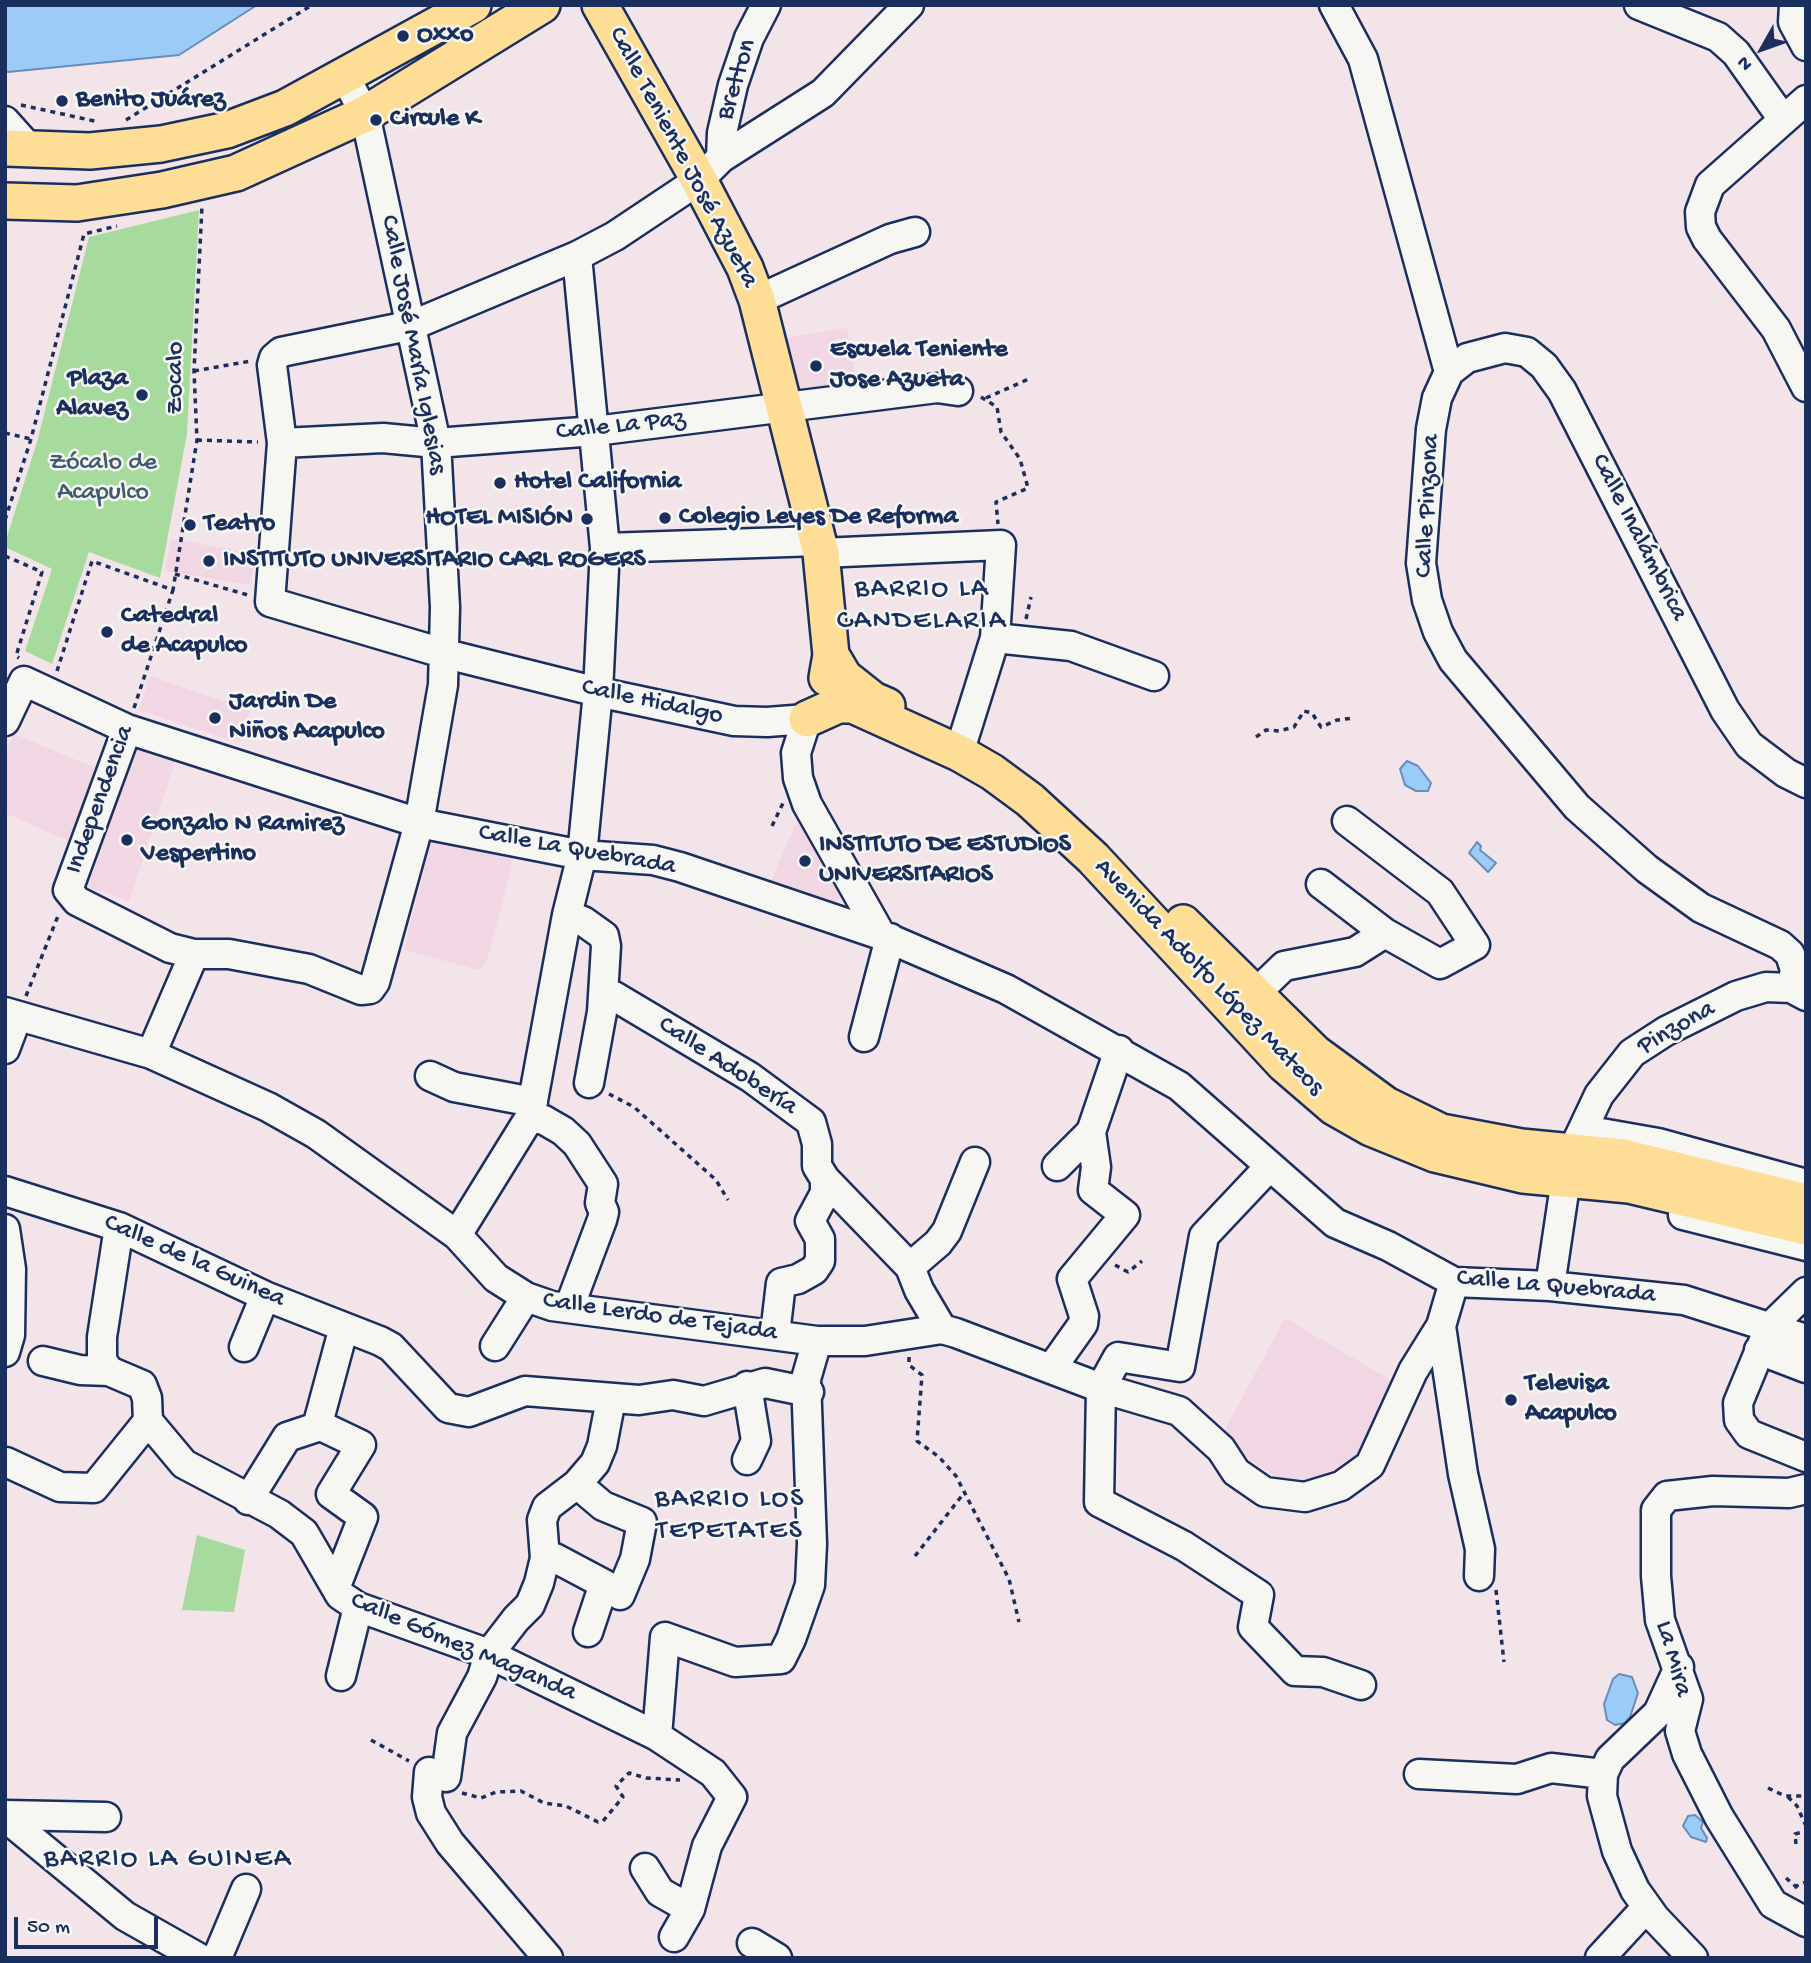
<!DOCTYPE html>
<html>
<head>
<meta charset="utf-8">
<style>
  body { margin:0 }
  #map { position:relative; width:1811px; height:1963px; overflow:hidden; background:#f3e4e9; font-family:"Gochi Hand",sans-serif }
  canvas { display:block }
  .frame { position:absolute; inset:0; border:7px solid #1b2f5e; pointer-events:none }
  .north { position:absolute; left:1727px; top:14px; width:70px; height:70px; -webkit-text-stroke:5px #f6f6f2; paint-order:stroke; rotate:230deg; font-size:19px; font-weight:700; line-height:28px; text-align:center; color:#1b2f5e }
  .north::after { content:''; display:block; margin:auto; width:24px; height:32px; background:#1b2f5e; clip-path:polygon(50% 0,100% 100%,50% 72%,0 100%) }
  .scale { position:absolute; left:14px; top:1917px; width:144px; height:32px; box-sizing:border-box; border:4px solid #1b2f5e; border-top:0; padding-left:9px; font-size:21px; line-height:24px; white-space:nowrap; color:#1b2f5e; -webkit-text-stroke:5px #f6f6f2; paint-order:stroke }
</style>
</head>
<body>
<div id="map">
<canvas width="1811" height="1963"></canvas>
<div class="frame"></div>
<div class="north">N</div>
<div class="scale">50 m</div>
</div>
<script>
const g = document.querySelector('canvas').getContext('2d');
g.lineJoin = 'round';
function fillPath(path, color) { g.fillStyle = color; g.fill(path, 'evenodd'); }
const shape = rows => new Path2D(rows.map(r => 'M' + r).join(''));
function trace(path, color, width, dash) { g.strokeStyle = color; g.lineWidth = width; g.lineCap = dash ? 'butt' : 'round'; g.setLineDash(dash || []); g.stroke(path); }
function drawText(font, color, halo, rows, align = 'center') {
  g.font = font + ' "Gochi Hand",sans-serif'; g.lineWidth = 5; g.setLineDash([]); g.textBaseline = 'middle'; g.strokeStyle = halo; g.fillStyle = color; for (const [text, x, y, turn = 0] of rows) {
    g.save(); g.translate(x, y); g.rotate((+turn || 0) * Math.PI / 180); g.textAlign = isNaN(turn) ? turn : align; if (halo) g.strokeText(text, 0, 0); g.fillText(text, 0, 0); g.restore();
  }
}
const built = shape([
  [847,328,858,391,786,404,773,340],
  [171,539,253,553,252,585,165,571],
  [150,676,250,710,239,743,139,710],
  [14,734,108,773,80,846,5,813,5,755],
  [136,742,177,756,129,901,88,887],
  [796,823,810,832,845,883,837,905,771,881],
  [432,836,512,850,511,869,496,927,487,960,479,970,404,950],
  [1285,1318,1401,1386,1363,1452,1318,1485,1290,1485,1253,1462,1222,1435]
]);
const green = shape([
  [199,210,187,434,160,578,89,552,52,664,25,651,52,569,5,547,5,543,37,442,89,237],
  [197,1535,245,1550,234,1612,182,1610]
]);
const water = shape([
  [5,5,257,5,179,55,8,72,5,70,5,5],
  [1407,761,1418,766,1431,783,1428,791,1416,791,1405,785,1400,769,1407,761],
  [1477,842,1481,846,1480,850,1496,863,1488,872,1469,853,1477,842],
  [1619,1674,1632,1677,1638,1693,1630,1717,1625,1723,1615,1725,1607,1720,1604,1704,1613,1679,1619,1674],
  [1695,1815,1703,1822,1701,1828,1707,1838,1706,1842,1691,1837,1683,1826,1688,1816,1695,1815]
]);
const path = shape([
  [21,105,99,122],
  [126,120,312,5],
  [194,371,251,361],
  [981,397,997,407,1001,432,1020,459,1028,488,996,502,998,524],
  [986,398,1031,378],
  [5,433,31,439],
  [197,440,258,442],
  [5,520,31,439,84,234,117,226],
  [5,556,42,572,16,656,19,658],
  [175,574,248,595],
  [1026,619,1031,597],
  [57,671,92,561,173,590,197,440,194,371,202,206],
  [134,708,173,590],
  [1256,737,1266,730,1279,731,1294,727,1304,711,1312,713,1321,727,1337,720,1354,718],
  [772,826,783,803],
  [26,996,58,916],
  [609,1094,634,1107,716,1180,728,1200],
  [1115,1265,1128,1272,1142,1261],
  [909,1357,909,1365,922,1375,917,1441,939,1457,956,1476,1009,1579,1019,1622],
  [915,1556,964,1493],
  [1496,1590,1504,1662],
  [371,1740,409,1761],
  [1768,1788,1785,1796,1802,1796,1806,1799],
  [462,1793,481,1798,496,1792,521,1791,544,1803,566,1806,598,1822,603,1821,623,1797,616,1786,629,1773,646,1778,680,1780],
  [1788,1797,1797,1806,1806,1826],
  [1796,1844,1795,1834,1806,1831],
  [1786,1878,1801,1891],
  [1794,1887,1806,1882]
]);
const minor = shape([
  [1334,5,1363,59,1449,372,1437,398,1431,429,1421,563,1427,600,1438,632,1453,660,1577,807,1647,869,1701,908,1780,945,1790,954,1795,970,1791,988],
  [1639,5,1718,37,1736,53,1782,118],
  [1794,5,1793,22,1806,46],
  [1806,100,1710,185,1700,212,1701,227,1707,239,1776,329,1806,387],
  [5,121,30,149],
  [721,158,722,133,733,85,749,38,766,5],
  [757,300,890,239,915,232],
  [1449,372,1467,358,1505,348,1527,352,1544,366,1562,391,1725,710,1749,745,1786,773,1806,783],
  [282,443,383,438,436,443,595,431,937,388,958,391],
  [605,548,818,541],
  [821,553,1001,545,995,638,959,753],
  [995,638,1071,646,1154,676],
  [5,721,24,681,127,729,419,823,582,855,653,860,680,867,881,935,1006,989,1179,1086,1335,1223,1388,1246,1454,1282,1550,1286,1684,1300,1806,1339],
  [127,729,68,890,77,901,170,948,194,954,229,954,309,969,361,990,370,989,375,982,419,823,443,685,445,607,436,443,365,114,345,77],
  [1347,821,1440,892,1475,945,1440,964,1385,933],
  [567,915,583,921,604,936,606,946,602,1012,589,1083],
  [881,935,807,804,798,778,796,753,807,719,767,722,734,721,598,692,446,654,270,602,282,443,272,365,274,358,281,352,413,325,577,256,615,236,699,180,721,158,823,93,909,5],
  [604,994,614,996,750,1077,811,1122,817,1144,817,1166,825,1179,910,1267,919,1290,942,1329],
  [1255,994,1284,966,1355,952,1385,933,1321,884],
  [5,1012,151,1054,268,1107,316,1134,457,1235,496,1278,526,1297,552,1306,817,1341,865,1341,942,1329,956,1333,1101,1388,1179,1411,1221,1449,1236,1472,1265,1492,1305,1497,1341,1486,1370,1465,1413,1371,1441,1326,1454,1282],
  [864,1037,890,938],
  [5,1049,17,1017],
  [151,1054,194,954],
  [430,1076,454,1087,533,1102],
  [530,1117,544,1120,563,1131,577,1144,603,1184,600,1203,604,1212,602,1220,569,1308],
  [1584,1130,1658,1143,1806,1184],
  [1057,1166,1091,1132,1119,1050],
  [1270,1166,1204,1236,1180,1367,1118,1357,1101,1388,1099,1502,1184,1546,1259,1595,1253,1627,1295,1671,1323,1672,1361,1685],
  [5,1191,119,1227,265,1296,380,1341,391,1347,448,1408,469,1412,525,1391,639,1400,673,1395,704,1401,765,1383,809,1392],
  [1683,1215,1806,1246],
  [5,1229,11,1269,10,1335,5,1352],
  [457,1235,530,1117,567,915,582,855,598,692,605,548,577,256],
  [910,1267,938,1243,947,1231,975,1162],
  [1550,1286,1564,1192,1573,1150,1599,1095,1632,1053,1666,1031,1736,996,1766,987,1791,988,1806,996],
  [1806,1292,1769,1328,1738,1403,1739,1420,1749,1434,1806,1457],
  [1441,1326,1463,1474,1480,1549,1479,1576],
  [775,1334,781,1283,798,1279,814,1270,820,1261,820,1239,810,1221,825,1193,825,1179],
  [495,1346,526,1297],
  [244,1347,265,1296],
  [1759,1350,1806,1368],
  [43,1361,80,1370,109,1371,142,1385,147,1398,148,1421,184,1464,279,1514,304,1533,340,1595,358,1607,489,1654,657,1736,713,1773,732,1797,707,1846,690,1909,660,1892,645,1868],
  [1051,1369,1083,1324,1084,1316,1072,1279,1125,1215,1093,1190,1096,1167,1091,1132],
  [109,1371,102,1360,102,1337,119,1227],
  [317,1424,361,1445,331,1494,363,1517,336,1586],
  [747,1460,756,1441,747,1386],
  [6,1462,60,1487,94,1488,148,1421],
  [577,1484,595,1463,602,1446,611,1399],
  [1806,1489,1789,1493,1713,1491,1667,1496,1656,1510,1656,1576,1660,1620,1688,1699,1680,1731,1687,1754,1719,1817,1773,1904,1806,1922],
  [248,1500,287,1437,317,1427,344,1327],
  [545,1558,555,1558,604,1584],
  [1679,1667,1658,1713,1610,1759,1603,1774,1602,1796,1617,1851,1635,1890,1655,1918,1693,1958],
  [341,1676,358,1607],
  [657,1736,665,1637,735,1662,781,1659,791,1639,810,1585,812,1544,806,1379,817,1341],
  [429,1772,427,1797,431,1813,450,1843,548,1958],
  [1419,1774,1517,1779,1551,1768,1603,1774],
  [446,1777,452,1733,482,1677,489,1654,516,1619,530,1605,539,1583,545,1558,542,1520,547,1507,577,1484,603,1506,642,1522,635,1559,620,1595,604,1584,588,1632],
  [5,1815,106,1817],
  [5,1817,125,1916,199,1958],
  [674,1937,690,1909],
  [752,1943,777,1958],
  [217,1958,246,1889],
  [1600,1958,1647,1907]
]);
const major = shape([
  [600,5,699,180,745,268,757,300,821,553,831,655,827,678],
  [5,148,90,151,161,144,227,130,285,108,473,5],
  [5,201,77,203,162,190,236,173,365,114,542,5],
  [831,655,844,677,873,700,887,706],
  [807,719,838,705,853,705,959,753,992,772,1030,800,1093,858,1284,1064,1334,1107,1371,1128,1435,1154,1523,1175,1629,1185,1806,1227],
  [1183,923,1315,1053,1386,1105,1441,1132,1521,1147,1623,1157,1806,1202]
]);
const markers = [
  [403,36,7,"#1b2f5e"],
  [62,101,7,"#1b2f5e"],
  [376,120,7,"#1b2f5e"],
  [816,366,7,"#1b2f5e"],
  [142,395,7,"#1b2f5e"],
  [500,483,7,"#1b2f5e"],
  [665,518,7,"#1b2f5e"],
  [587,519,7,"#1b2f5e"],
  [190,525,7,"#1b2f5e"],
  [209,561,7,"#1b2f5e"],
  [107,632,7,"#1b2f5e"],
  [215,718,7,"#1b2f5e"],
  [127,840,7,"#1b2f5e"],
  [805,861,7,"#1b2f5e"],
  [1511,1400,7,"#1b2f5e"]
];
const poiNames = [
  ["Oxxo",417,36],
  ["Benito Juárez",76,101],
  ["Circule K",390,120],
  ["Escuela Teniente",830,351],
  ["Jose Azueta",830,381],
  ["Plaza",128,380,"right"],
  ["Alavez",128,410,"right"],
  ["Hotel California",514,483],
  ["Colegio Leyes De Reforma",679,518],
  ["HOTEL MISIÓN",573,519,"right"],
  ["Teatro",204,525],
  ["INSTITUTO UNIVERSITARIO CARL ROGERS",223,561],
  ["Catedral",121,617],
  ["de Acapulco",121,647],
  ["Jardin De",229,703],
  ["Niños Acapulco",229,733],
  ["Gonzalo N Ramirez",141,825],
  ["Vespertino",141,855],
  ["INSTITUTO DE ESTUDIOS",819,846],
  ["UNIVERSITARIOS",819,876],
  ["Televisa",1525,1385],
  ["Acapulco",1525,1415]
];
const streetNames = [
  ["Bretton",738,80,-73],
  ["Calle Teniente José Azueta",682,158,62],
  ["Calle José María Iglesias",412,345,79],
  ["Zocalo",177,378,-90],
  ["Calle La Paz",621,427,-6],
  ["Calle Pinzona",1429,506,-87],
  ["Calle Inalámbrica",1638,538,63],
  ["Calle Hidalgo",652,703,12],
  ["Independencia",101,800,-70],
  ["Calle La Quebrada",577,851,10],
  ["Avenida Adolfo López Mateos",1208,978,46],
  ["Pinzona",1677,1029,-30],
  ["Calle Adobería",727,1067,33],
  ["Calle de la Guinea",194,1262,24],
  ["Calle La Quebrada",1556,1288,5],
  ["Calle Lerdo de Tejada",660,1318,8],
  ["Calle Gómez Maganda",463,1648,23],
  ["La Mira",1672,1659,74]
];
const parkNames = [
  ["Zócalo de",103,464],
  ["Acapulco",103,494]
];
const neighbourhoodNames = [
  ["BARRIO LA",922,591],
  ["CANDELARIA",922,623],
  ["BARRIO LOS",730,1501],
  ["TEPETATES",730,1533],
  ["BARRIO LA GUINEA",168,1861]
];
fillPath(built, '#f1d7e3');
fillPath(green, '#a7db9d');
fillPath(water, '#9accf7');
trace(water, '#678dba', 2);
trace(minor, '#1b2f5e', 33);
trace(major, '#1b2f5e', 40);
trace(path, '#1b2f5e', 3.5, [5, 5]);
trace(minor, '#f6f6f2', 28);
trace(major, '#fedd96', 35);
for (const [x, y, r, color] of markers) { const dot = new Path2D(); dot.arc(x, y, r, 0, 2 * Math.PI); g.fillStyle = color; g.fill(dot); trace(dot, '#f6f6f2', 2.5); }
drawText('bold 26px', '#1b2f5e', '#f6f6f2', poiNames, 'left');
drawText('26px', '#1b2f5e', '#f6f6f2', streetNames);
drawText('26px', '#3e5a6e', '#f6f6f2', parkNames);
g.letterSpacing = '2px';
drawText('28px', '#1b2f5e', '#f6f6f2', neighbourhoodNames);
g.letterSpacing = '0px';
</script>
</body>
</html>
